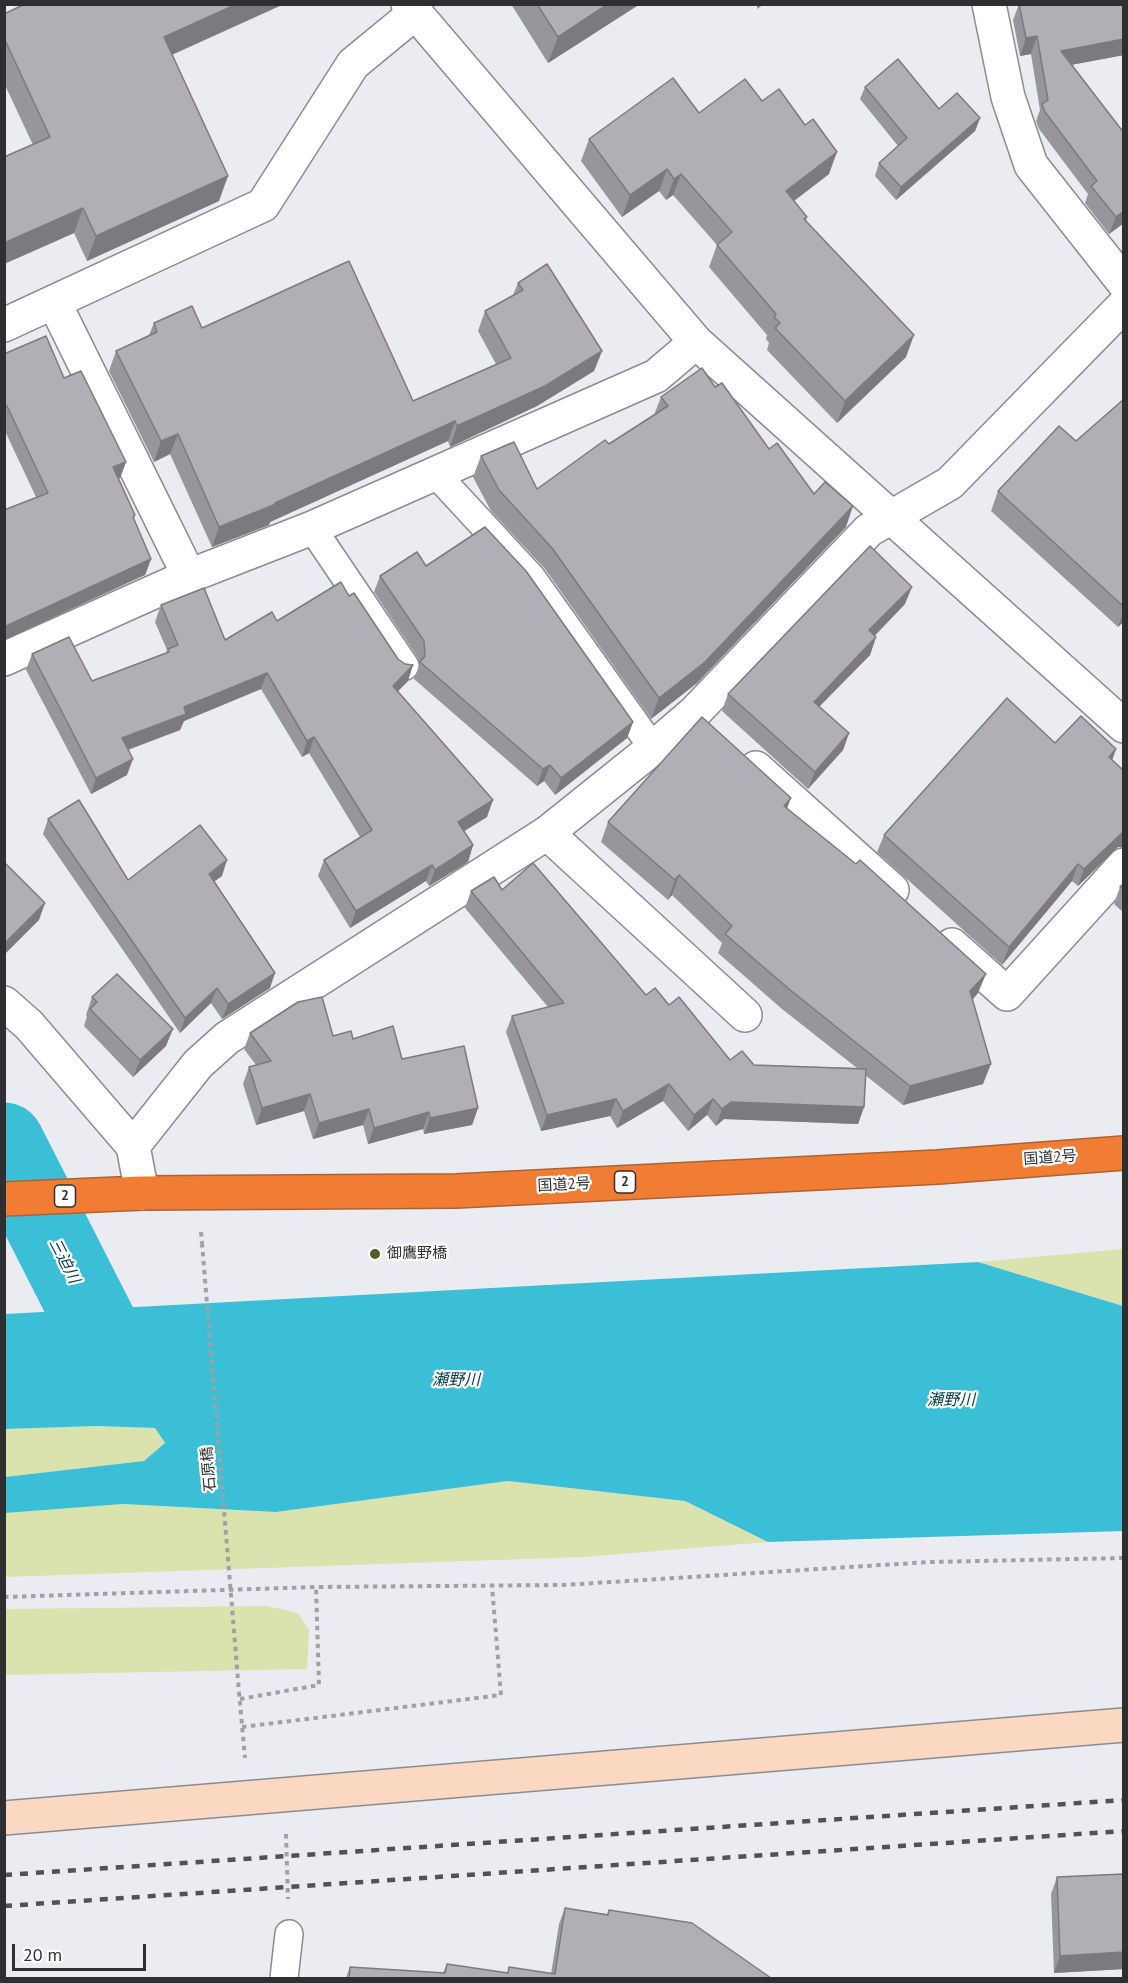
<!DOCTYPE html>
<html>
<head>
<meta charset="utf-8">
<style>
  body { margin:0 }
  #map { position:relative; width:1128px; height:1983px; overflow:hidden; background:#ebecf2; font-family:"PT Sans",sans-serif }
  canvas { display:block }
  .frame { position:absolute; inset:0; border:6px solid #2e2f31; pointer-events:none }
  .scale { position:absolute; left:12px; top:1944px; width:134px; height:27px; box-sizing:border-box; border:3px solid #2e2f31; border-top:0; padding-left:8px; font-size:18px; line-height:21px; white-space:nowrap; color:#2e2f31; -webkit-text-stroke:4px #fff; paint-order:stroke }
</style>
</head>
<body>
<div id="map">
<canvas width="1128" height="1983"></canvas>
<div class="frame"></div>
<div class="scale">20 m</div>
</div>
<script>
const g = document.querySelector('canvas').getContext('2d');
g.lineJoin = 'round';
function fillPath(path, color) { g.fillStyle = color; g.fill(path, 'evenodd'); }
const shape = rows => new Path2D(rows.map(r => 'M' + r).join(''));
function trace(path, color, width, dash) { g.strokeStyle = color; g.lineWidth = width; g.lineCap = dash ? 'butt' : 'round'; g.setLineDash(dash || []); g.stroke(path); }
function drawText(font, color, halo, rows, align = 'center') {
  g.font = font + ' "PT Sans","Noto Sans JP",sans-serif'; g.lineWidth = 4.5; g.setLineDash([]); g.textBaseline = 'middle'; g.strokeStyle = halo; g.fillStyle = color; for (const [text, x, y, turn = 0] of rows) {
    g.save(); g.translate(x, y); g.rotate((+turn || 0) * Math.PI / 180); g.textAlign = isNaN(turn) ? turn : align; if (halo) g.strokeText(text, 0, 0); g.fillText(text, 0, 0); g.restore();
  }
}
const green = shape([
  [1123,1249,1123,1306,978,1262],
  [97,1426,155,1428,165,1444,144,1461,5,1477,4,1429],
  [508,1481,685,1501,768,1542,584,1557,5,1577,4,1513,123,1504,276,1512],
  [267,1606,298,1613,309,1630,307,1669,5,1675,5,1609]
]);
const water = shape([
  [978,1262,1123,1306,1123,1531,768,1542,685,1501,508,1481,276,1512,123,1504,5,1513,5,1477,144,1461,165,1443,155,1428,97,1426,5,1429,5,1314]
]);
const river = shape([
  [4,1143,124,1379]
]);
const path = shape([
  [201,1232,202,1243],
  [4,1597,316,1587,563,1585,930,1562,1124,1558],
  [239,1692,245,1758],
  [240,1699,319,1685,316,1587],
  [242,1727,501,1695,492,1586],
  [286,1834,288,1899]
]);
const lane = shape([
  [435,473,532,578,653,748],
  [312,528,405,666],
  [284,1978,289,1934]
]);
const street = shape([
  [408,4,696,342,1124,726],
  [989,4,1008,97,1031,165,1124,283],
  [54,302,189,576],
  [4,325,263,205,353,64,415,13],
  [4,659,189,576,312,528,656,376,696,342],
  [756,768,892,890],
  [547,833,745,1015],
  [952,945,1007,994,1124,865],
  [4,1003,29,1025,133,1146,142,1193],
  [133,1146,198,1064,227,1038,547,833,653,748,695,712,869,530,950,483,1124,305]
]);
const secondary = shape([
  [4,1818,1124,1725]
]);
const highway = shape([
  [4,1199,142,1193,456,1191,938,1167,1124,1153]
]);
const rail = shape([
  [4,1875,1124,1800],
  [4,1906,1124,1831]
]);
const pathBridge = shape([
  [202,1243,239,1692]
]);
const wall = shape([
  [284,4,172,55,219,201,87,261,74,233,4,264,4,157,33,145,4,83,4,14],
  [511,4,640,4,548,63],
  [1019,4,1124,4,1124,55,1071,65,1124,223,1109,234,1085,203,1088,194,1039,129,1036,121,1040,110,1031,54,1020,56,1013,20],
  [865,87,939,109,980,118,975,131,896,200,875,176,879,163,898,146,860,99],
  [762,101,829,174,794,201,807,217,806,221,906,357,837,423,767,350,769,343,766,339,767,335,709,267,717,245,673,195,666,200,659,191,622,217,581,161,589,139,699,113],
  [518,283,602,351,594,371,537,406,450,447,448,441,270,522,269,525,212,547,170,454,154,462,109,371,116,351,149,335,154,323,202,328,413,401,496,364,478,331,485,311,513,295],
  [4,354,64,378,126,462,120,478,119,478,135,515,134,519,151,559,145,575,36,497,4,429],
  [715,387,769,449,846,527,697,683,651,719,545,569,491,511,473,477,481,456,537,489,654,415,661,397],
  [1124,399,1124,621,1118,627,991,511,998,491,1076,441],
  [426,566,633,722,627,738,555,795,544,781,537,786,414,679,419,666,418,658,374,592,380,576],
  [349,596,408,681,398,691,487,817,464,831,473,845,468,862,429,886,426,881,350,928,318,876,324,860,360,837,309,753,302,757,261,689,184,721,180,730,128,750,127,775,91,794,26,670,32,654,92,681,166,653,167,650,155,622,161,605,225,640],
  [905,604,874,636,876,637,870,655,819,707,849,733,843,750,808,789,722,711,728,694],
  [1055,743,1116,749,1112,760,1124,771,1124,847,1118,847,1078,886,1072,881,1002,965,877,852,884,835],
  [787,808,978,993,972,1000,983,1084,903,1105,865,1075,864,1107,858,1124,724,1119,716,1126,707,1115,688,1131,663,1101,617,1128,610,1116,541,1131,506,1032,512,1016,548,1007,465,908,471,891,502,890,646,995,669,1005,730,1060,754,1065,857,1068,782,1009,718,953,722,943,672,895,668,900,601,842,608,822],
  [48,819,128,880,222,876,214,881,270,988,222,1019,211,1003,180,1033,43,834],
  [1124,883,1124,913,1114,904,1120,887],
  [92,997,166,1046,133,1077,84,1026,87,1016,86,1015],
  [250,1033,333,1036,353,1039,402,1059,478,1108,472,1125,424,1134,423,1129,368,1144,363,1125,313,1139,304,1111,256,1125,243,1084,249,1067,256,1065,244,1049],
  [1124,1874,1124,1969,1054,1973,1051,1894,1057,1877],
  [565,1908,607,1914,609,1910,771,1978,346,1978,350,1967,443,1973,447,1964,507,1973,509,1967,551,1974,559,1924]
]);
const shadedWall = shape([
  [237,4,284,4,155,62,164,37],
  [608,4,640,4,548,63,558,37],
  [758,4,764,4,757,9],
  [1037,36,1031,54,1020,56,1026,38],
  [1124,39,1124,55,1054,68,1061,51],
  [980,118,975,131,896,200,901,187],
  [837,152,829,174,778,213,786,191],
  [667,169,659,191,622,217,630,195],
  [681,174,673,195,666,200,674,179],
  [228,176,219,201,87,261,96,236],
  [83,208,74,233,4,264,4,243],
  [1124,211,1124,223,1109,234,1116,217],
  [914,335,906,357,837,423,845,401],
  [602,351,594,371,537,406,450,447,457,426],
  [455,421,448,441,270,522,269,525,212,547,219,527,275,503],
  [178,434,170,454,154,462,161,441],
  [126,462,120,478,108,484,113,467],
  [853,506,846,527,697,683,651,719,659,698],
  [151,559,145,575,4,640,4,627],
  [912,587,905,604,863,648,869,630],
  [1124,611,1124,621,1118,627],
  [876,637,870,655,807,719,814,702],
  [413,665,408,681,387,702,393,686],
  [267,673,261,689,184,721,180,730,116,754,122,738,184,707],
  [633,722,627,738,555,795,561,778],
  [849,733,843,750,808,789,815,772],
  [314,737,309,753,302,757,307,741],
  [1116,749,1110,766,1109,757],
  [133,759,127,775,91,794,96,778],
  [550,765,544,781,537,786,543,769],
  [791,798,784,817,784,806],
  [493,800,487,817,453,838,458,822],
  [1124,831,1124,847,1118,847,1078,886,1084,869],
  [473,845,468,862,429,886,435,870],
  [227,860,222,876,204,889,209,874],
  [1078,864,1072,881,1002,965,1009,947],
  [432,865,426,881,350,928,356,911],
  [679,875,672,895,668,900,675,880],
  [45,903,39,920,4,955,4,944],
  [275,973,270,988,222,1019,228,1004],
  [986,974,978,993,963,1011,970,991],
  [217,988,211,1003,180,1033,185,1018],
  [173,1029,166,1046,133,1077,140,1060],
  [991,1064,983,1084,903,1105,910,1086],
  [669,1084,663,1101,617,1128,623,1111],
  [310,1094,304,1111,256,1125,262,1108],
  [616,1099,610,1116,541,1131,547,1115],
  [713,1099,707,1115,688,1131,694,1115],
  [731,1102,864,1107,858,1124,724,1119,716,1126,722,1109],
  [478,1108,472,1125,424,1134,430,1118],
  [369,1109,363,1125,313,1139,319,1123],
  [429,1112,423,1129,368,1144,374,1128],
  [1124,1952,1124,1969,1054,1973,1060,1956]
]);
const building = shape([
  [25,4,237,4,164,37,228,176,96,236,83,208,4,243,4,157,50,137,4,38,4,14,25,4],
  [537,4,608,4,558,37,537,4],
  [1019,4,1124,4,1124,39,1061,51,1124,133,1124,211,1116,217,1091,186,1097,181,1045,112,1042,104,1048,100,1037,36,1026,38,1019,4],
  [898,59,939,109,957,93,980,118,901,187,879,163,907,138,865,87,898,59],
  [673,78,699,113,745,79,762,101,779,89,805,125,813,119,837,152,786,191,807,217,804,219,914,335,845,401,775,328,780,323,774,317,776,314,717,245,732,232,681,174,674,179,667,169,630,195,589,139,673,78],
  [349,261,413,401,511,358,485,311,523,290,518,283,547,264,602,351,545,386,457,426,455,421,275,503,276,504,219,527,178,434,161,441,116,351,157,332,154,323,192,306,202,328,349,261],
  [46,336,64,378,81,371,126,462,113,467,135,515,133,517,151,559,4,627,4,510,48,493,7,406,4,407,4,354,46,336],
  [702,368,715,387,722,383,769,449,777,443,814,494,825,482,853,506,705,662,659,698,552,548,499,490,481,456,514,442,537,489,605,440,609,444,668,406,661,397,702,368],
  [1124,399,1124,607,998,491,1059,426,1076,441,1124,399],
  [485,527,526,571,633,722,561,778,550,765,543,769,420,662,425,656,424,641,380,576,417,552,426,566,485,527],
  [870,546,912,587,869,630,876,637,814,702,849,733,815,772,728,694,870,546],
  [341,582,349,596,354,593,398,659,405,664,413,665,393,686,493,800,458,822,473,845,435,870,432,865,356,911,324,860,372,830,314,737,307,741,267,673,184,707,186,714,122,738,133,759,96,778,32,654,69,637,92,681,169,652,168,649,178,645,161,605,204,588,225,640,272,612,277,621,341,582],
  [1007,698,1055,743,1081,716,1116,749,1109,757,1124,771,1124,831,1084,869,1078,864,1009,947,884,835,1007,698],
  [702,717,791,798,784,806,856,864,860,860,986,974,970,991,991,1064,910,1086,789,989,725,934,732,926,679,875,675,880,608,822,702,717],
  [79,800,128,880,200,825,227,860,209,874,275,973,228,1004,217,988,185,1018,48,819,79,800],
  [4,862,45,903,4,944,4,862],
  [533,863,646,995,655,988,669,1005,679,997,730,1060,742,1051,754,1065,866,1069,864,1107,731,1102,722,1109,713,1099,694,1115,669,1084,623,1111,616,1099,547,1115,512,1016,564,1003,471,891,494,877,502,890,533,863],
  [1124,883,1124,890,1120,887,1124,883],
  [117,974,173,1029,140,1060,90,1009,97,1002,92,997,117,974],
  [322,997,333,1036,351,1031,353,1039,393,1026,402,1059,464,1046,478,1108,430,1118,429,1112,374,1128,369,1109,319,1123,310,1094,262,1108,249,1067,271,1061,250,1033,298,1002,322,997],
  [1124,1874,1124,1952,1060,1956,1057,1877,1124,1874],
  [565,1908,608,1915,609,1910,692,1923,771,1978,349,1978,350,1967,445,1973,447,1964,508,1973,509,1967,555,1974,565,1908]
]);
const markers = [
  [375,1254,6,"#565a28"]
];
const shields = [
  [625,1182,21],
  [65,1196,21]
];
const shieldNames = [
  ["2",625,1182],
  ["2",65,1196]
];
const streetNames = [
  ["国道2号",1050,1158,-4],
  ["国道2号",564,1185,-3],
  ["石原橋",209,1469,-95]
];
const poiNames = [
  ["御鷹野橋",387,1254]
];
const waterNames = [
  ["三迫川",64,1261,63],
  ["瀬野川",456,1380],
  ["瀬野川",951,1400]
];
fillPath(green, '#dae3ad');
fillPath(water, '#3bbfd6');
trace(river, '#3bbfd6', 81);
trace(lane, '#8b8c91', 30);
trace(street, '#8b8c91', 36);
trace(secondary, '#8b8c91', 36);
trace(highway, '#ad6233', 36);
trace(path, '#a0a1a5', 4, [4.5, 4.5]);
trace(lane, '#fff', 27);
trace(street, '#fff', 33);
trace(secondary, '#fbd8c2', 33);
trace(highway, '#f17d34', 33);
trace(rail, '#515255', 4.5, [8, 8]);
trace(pathBridge, '#a0a1a5', 4, [4.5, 4.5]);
fillPath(wall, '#98969c');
fillPath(shadedWall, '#7c7a7f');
fillPath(building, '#b1afb5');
trace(building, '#7c7a7f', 1.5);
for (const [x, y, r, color] of markers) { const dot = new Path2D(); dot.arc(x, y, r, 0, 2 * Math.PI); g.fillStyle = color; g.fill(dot); trace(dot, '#fff', 2); }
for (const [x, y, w] of shields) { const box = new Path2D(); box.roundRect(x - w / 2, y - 11, w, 22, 4.5); g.fillStyle = '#fff'; g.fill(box); trace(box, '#2e2f31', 1.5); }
drawText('bold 14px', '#2e2f31', null, shieldNames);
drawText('15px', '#2e2f31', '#fff', streetNames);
drawText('15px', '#2e2f31', '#fff', poiNames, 'left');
drawText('italic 16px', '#003d47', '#fff', waterNames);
</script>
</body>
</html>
